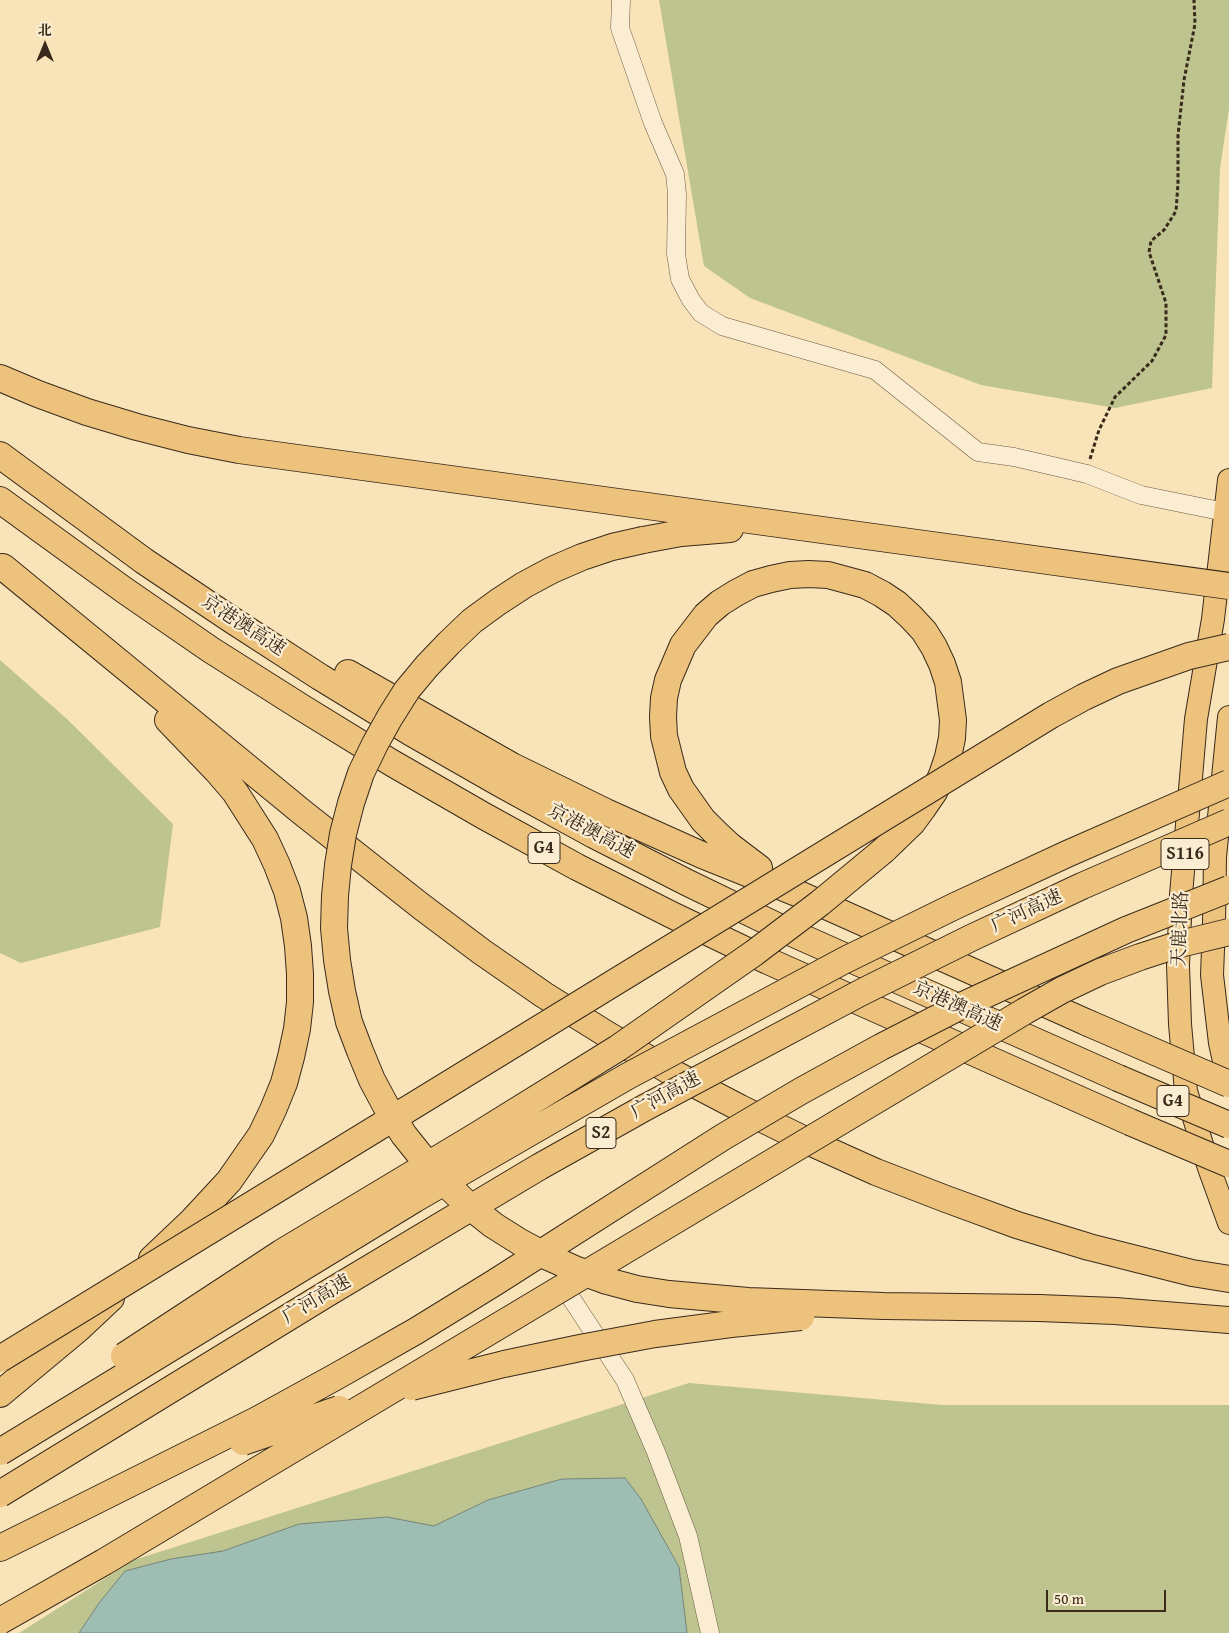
<!DOCTYPE html>
<html>
<head>
<meta charset="utf-8">
<style>
  body { margin:0 }
  #map { position:relative; width:1229px; height:1633px; overflow:hidden; background:#f9e4b9; font-family:"Gentium Book Plus","Noto Serif SC",serif }
  canvas { display:block }
  .north { position:absolute; left:20px; top:20px; width:50px; height:50px; -webkit-text-stroke:4px #fbedd2; paint-order:stroke; rotate:0deg; font-size:14px; font-weight:700; line-height:20px; text-align:center; color:#392a1b }
  .north::after { content:''; display:block; margin:auto; width:18px; height:22px; background:#392a1b; clip-path:polygon(50% 0,100% 100%,50% 72%,0 100%) }
  .scale { position:absolute; left:1046px; top:1590px; width:120px; height:22px; box-sizing:border-box; border:2px solid #392a1b; border-top:0; padding-left:6px; font-size:15px; line-height:18px; white-space:nowrap; color:#392a1b; -webkit-text-stroke:4px #fbedd2; paint-order:stroke }
</style>
</head>
<body>
<div id="map">
<canvas width="1229" height="1633"></canvas>
<div class="north">北</div>
<div class="scale">50 m</div>
</div>
<script>
const g = document.querySelector('canvas').getContext('2d');
g.lineJoin = 'round';
function fillPath(path, color) { g.fillStyle = color; g.fill(path, 'evenodd'); }
const shape = rows => new Path2D(rows.map(r => 'M' + r).join(''));
function trace(path, color, width, dash) { g.strokeStyle = color; g.lineWidth = width; g.lineCap = dash ? 'butt' : 'round'; g.setLineDash(dash || []); g.stroke(path); }
function drawText(font, color, halo, rows, align = 'center') {
  g.font = font + ' "Gentium Book Plus","Noto Serif SC",serif'; g.lineWidth = 4.5; g.setLineDash([]); g.textBaseline = 'middle'; g.strokeStyle = halo; g.fillStyle = color; for (const [text, x, y, turn = 0] of rows) {
    g.save(); g.translate(x, y); g.rotate((+turn || 0) * Math.PI / 180); g.textAlign = isNaN(turn) ? turn : align; if (halo) g.strokeText(text, 0, 0); g.fillText(text, 0, 0); g.restore();
  }
}
const green = shape([
  [659,0,1229,0,1229,109,1220,168,1212,388,1115,408,981,385,750,298,704,266],
  [0,660,67,719,173,824,160,927,21,963,0,953],
  [689,1383,942,1405,1229,1405,1229,1633,687,1633,679,1567,641,1499,625,1478,562,1479,488,1500,434,1526,387,1517,299,1524,223,1551,171,1559,99,1603,79,1633,19,1633,134,1560]
]);
const water = shape([
  [625,1478,641,1499,679,1567,687,1633,79,1633,99,1603,125,1571,171,1559,223,1551,299,1524,387,1517,434,1526,488,1500,562,1479,625,1478]
]);
const path = shape([
  [1090,459,1099,430,1115,397,1152,361,1166,335,1166,303,1149,252,1151,241,1164,230,1176,211,1178,184,1178,135,1184,80,1195,24,1194,0]
]);
const minor = shape([
  [621,0,620,28,653,123,675,174,677,194,676,254,680,279,691,300,701,313,722,326,875,370,978,452,1014,457,1087,474,1141,495,1225,512],
  [567,1292,625,1380,656,1452,688,1536,710,1633]
]);
const major = shape([
  [1229,480,1213,619,1196,719,1181,895,1178,965,1180,1024,1186,1091,1209,1168,1229,1223],
  [1229,717,1215,857,1214,924,1212,975,1220,1043,1229,1084]
]);
const highway = shape([
  [0,378,38,394,87,412,137,427,188,440,239,450,990,553],
  [0,455,144,561,232,620,320,677,410,732,501,784,594,835,688,883,783,929,1118,1078],
  [0,500,124,590,211,650,301,707,392,763,484,816,577,867,672,915,768,961,1130,1122],
  [643,540,681,533,730,529],
  [3,567,303,813,422,907,482,952,544,995,608,1035,673,1073,740,1108,807,1141,876,1172,946,1199,1017,1225,1089,1247,1192,1273,1229,1279],
  [348,673,512,766,606,812,702,855,799,894,1088,1023],
  [759,868,730,846,716,833,703,820,681,789,673,772,664,736,663,717,664,698,668,680,683,645,706,615,720,603,736,593,753,584,771,579,790,575,809,574,828,575,865,585,882,594,897,604,911,617,924,631,934,647,942,664,948,682,953,720,952,738,948,757,942,775,934,792,923,808,912,823,884,850],
  [152,1259,191,1222,229,1181,261,1135,273,1110,284,1083,291,1057,297,1029,300,1002,300,974,298,946,294,918,287,891,277,865,265,839,235,792,217,771,168,720],
  [1039,1308,1115,1311,1229,1320],
  [0,1394,78,1329,111,1298],
  [0,1548,69,1514]
]);
const highwayBridge = shape([
  [643,540,612,547,582,557,552,570,524,585,498,602,472,621,449,643,427,666,407,690,390,717,375,744,361,773,351,803,343,834,338,865,335,896,334,928,337,960,342,991,349,1022,360,1051,372,1080,387,1108,404,1135,424,1160,445,1183,468,1205,493,1225,520,1242,548,1257,577,1270,607,1281,637,1289,669,1294,748,1301,884,1306,1039,1308],
  [990,553,1229,586],
  [1088,1023,1229,1084],
  [1118,1078,1229,1125],
  [1130,1122,1229,1164],
  [124,1356,281,1253,476,1136,618,1048,754,953,820,903,884,850],
  [0,1359,1051,715,1084,697,1118,681,1189,656,1229,647],
  [412,1387,504,1364,580,1348,655,1334,731,1324,801,1317],
  [243,1442,339,1409],
  [0,1452,415,1199,628,1076,845,960,955,906,1067,854,1229,783],
  [0,1494,328,1293,539,1167,646,1107,862,992,971,938,1082,886,1229,822],
  [69,1514,257,1420,337,1376,416,1331,494,1283,723,1137,801,1091,881,1047,961,1006,1126,930,1229,889],
  [0,1621,104,1562,1025,1011,1062,990,1100,972,1140,957,1180,944,1229,932]
]);
const shields = [
  [544,848,32],
  [1185,854,48],
  [1173,1101,32],
  [601,1133,30]
];
const shieldNames = [
  ["G4",544,848],
  ["S116",1185,854],
  ["G4",1173,1101],
  ["S2",601,1133]
];
const streetNames = [
  ["京港澳高速",243,626,33],
  ["京港澳高速",591,832,28],
  ["广河高速",1027,912,-25],
  ["天鹿北路",1181,929,-88],
  ["京港澳高速",957,1007,24],
  ["广河高速",666,1096,-29],
  ["广河高速",317,1300,-31]
];
fillPath(green, '#bec48f');
fillPath(water, '#9ebeb3');
trace(water, '#768376', 1);
trace(minor, '#695842', 19);
trace(major, '#392a1b', 24);
trace(highway, '#392a1b', 28);
trace(path, '#392a1b', 3, [4, 2.5]);
trace(minor, '#fbedd2', 18);
trace(major, '#ecc27c', 22);
trace(highway, '#ecc27c', 26);
trace(highwayBridge, '#392a1b', 28, []);
trace(highwayBridge, '#ecc27c', 26);
for (const [x, y, w] of shields) { const box = new Path2D(); box.roundRect(x - w / 2, y - 15.5, w, 31, 4); g.fillStyle = '#fbedd2'; g.fill(box); trace(box, '#392a1b', 1); }
drawText('bold 18px', '#392a1b', null, shieldNames);
drawText('19px', '#392a1b', '#fbedd2', streetNames);
</script>
</body>
</html>
